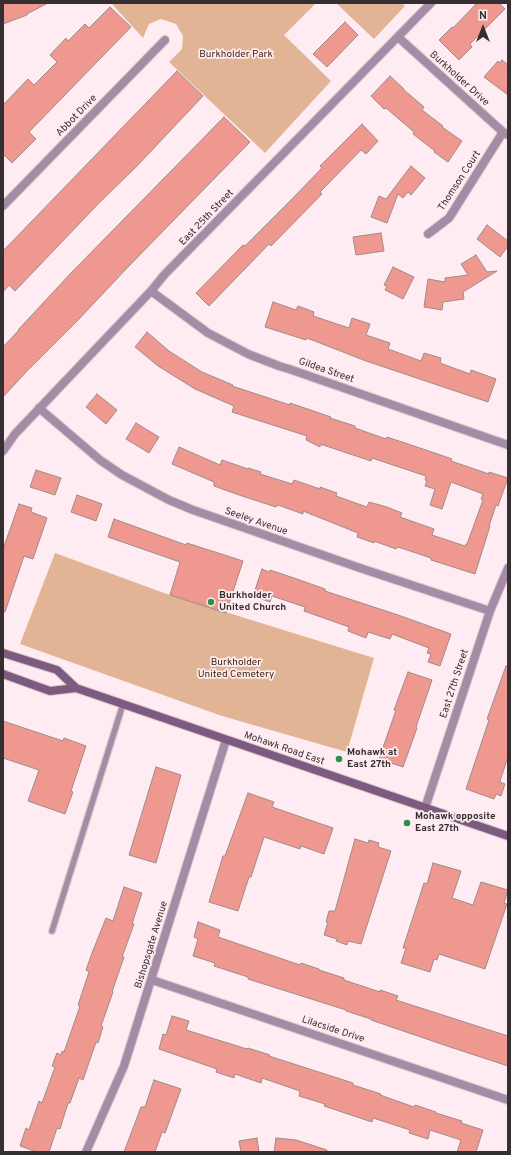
<!DOCTYPE html>
<html>
<head>
<meta charset="utf-8">
<style>
  body { margin:0 }
  #map { position:relative; width:511px; height:1155px; overflow:hidden; background:#feecf2; font-family:Overpass,sans-serif }
  canvas { display:block }
  .frame { position:absolute; inset:0; border:4px solid #362f32; pointer-events:none }
  .north { position:absolute; left:463px; top:8px; width:40px; height:40px; -webkit-text-stroke:3px #feecf2; paint-order:stroke; rotate:0deg; font-size:11px; font-weight:700; line-height:16px; text-align:center; color:#362f32 }
  .north::after { content:''; display:block; margin:auto; width:14px; height:18px; background:#362f32; clip-path:polygon(50% 0,100% 100%,50% 72%,0 100%) }
</style>
</head>
<body>
<div id="map">
<canvas width="511" height="1155"></canvas>
<div class="frame"></div>
<div class="north">N</div>
</div>
<script>
const g = document.querySelector('canvas').getContext('2d');
g.lineJoin = 'round';
function fillPath(path, color) { g.fillStyle = color; g.fill(path, 'evenodd'); }
const shape = rows => new Path2D(rows.map(r => 'M' + r).join(''));
function trace(path, color, width, dash) { g.strokeStyle = color; g.lineWidth = width; g.lineCap = dash ? 'butt' : 'round'; g.setLineDash(dash || []); g.stroke(path); }
function drawText(font, color, halo, rows, align = 'center') {
  g.font = font + ' Overpass,sans-serif'; g.lineWidth = 3.5; g.setLineDash([]); g.textBaseline = 'middle'; g.strokeStyle = halo; g.fillStyle = color; for (const [text, x, y, turn = 0] of rows) {
    g.save(); g.translate(x, y); g.rotate((+turn || 0) * Math.PI / 180); g.textAlign = isNaN(turn) ? turn : align; if (halo) g.strokeText(text, 0, 0); g.fillText(text, 0, 0); g.restore();
  }
}
const green = shape([
  [111,3,316,3,284,35,331,81,265,153,169,62,182,49,183,36,176,24,161,19,149,24,143,38],
  [336,3,401,3,405,6,374,39],
  [55,553,164,593,374,658,347,752,222,716,20,644]
]);
const building = shape([
  [3,3,48,3,27,14,27,15,3,24,3,3],
  [477,3,499,3,505,9,470,44,472,47,459,60,439,40,452,27,453,28,477,3],
  [110,7,131,27,29,132,36,139,12,163,3,154,3,105,28,79,34,85,57,62,50,55,66,38,68,41,85,24,89,28,110,7],
  [345,22,358,35,327,67,313,54,345,22],
  [502,60,508,65,508,95,484,77,498,61,500,63,502,60],
  [177,71,203,96,137,166,99,203,15,291,9,285,3,292,3,251,177,71],
  [390,76,404,89,403,89,424,107,422,110,443,126,442,127,462,141,448,162,434,152,435,151,413,134,414,132,386,108,384,109,371,96,390,76],
  [224,117,250,142,128,267,79,319,27,371,3,397,3,347,19,330,18,330,70,274,224,117],
  [362,124,378,141,366,154,361,150,320,192,322,194,271,246,269,244,209,306,196,293,243,245,245,246,290,201,322,168,320,166,362,124],
  [411,166,425,178,411,195,408,192,403,198,398,194,387,223,371,217,379,196,386,199,411,166],
  [487,225,508,241,508,246,500,257,477,239,487,225],
  [381,233,384,251,356,255,353,237,381,233],
  [476,255,487,272,497,271,463,292,464,299,443,302,442,310,424,307,428,279,445,282,445,278,468,275,461,264,476,255],
  [393,267,414,277,403,299,385,290,387,286,384,285,393,267],
  [273,302,296,310,298,306,314,312,313,316,349,328,352,318,370,324,366,335,390,343,388,349,421,361,424,353,441,358,440,363,470,374,471,370,496,379,488,402,366,361,307,338,306,340,265,327,273,302],
  [147,332,169,351,202,372,233,385,232,386,290,405,290,403,331,417,330,418,355,426,355,428,386,439,387,437,426,450,452,459,451,461,489,474,489,472,508,478,498,506,496,505,489,526,490,526,475,574,431,560,431,558,398,547,396,549,374,541,374,543,357,537,358,533,303,511,303,514,278,505,276,507,239,495,214,486,214,482,172,464,179,447,220,465,222,460,248,469,248,468,261,472,260,474,292,484,294,480,320,489,320,487,337,493,336,496,367,507,369,502,387,507,402,513,400,517,434,529,432,535,465,546,466,544,467,544,483,500,481,499,483,494,451,482,442,509,430,505,435,489,425,486,427,481,425,480,426,476,372,458,371,461,323,445,320,445,320,447,306,440,307,436,232,412,234,406,195,389,158,366,135,347,147,332],
  [97,394,117,410,106,424,86,407,97,394],
  [136,423,159,437,149,453,126,439,136,423],
  [36,470,61,478,55,495,30,487,36,470],
  [77,495,102,504,96,521,71,512,77,495],
  [19,504,32,508,31,512,47,518,33,559,24,556,5,612,3,612,3,549,19,504],
  [114,519,186,545,187,543,243,561,226,613,170,595,180,562,108,537,114,519],
  [262,569,269,572,270,570,294,578,325,589,325,591,398,615,451,634,440,666,428,662,431,654,427,653,429,648,392,634,390,639,368,632,366,638,348,631,349,627,304,611,305,607,272,596,270,602,253,596,262,569],
  [506,666,508,666,508,757,500,781,500,782,505,784,501,796,496,794,494,799,466,789,489,720,487,719,506,666],
  [408,672,432,680,416,727,417,728,403,767,379,759,395,713,396,711,394,710,408,672],
  [3,721,63,741,64,738,86,746,71,791,73,792,65,814,28,801,39,770,3,758,3,721],
  [156,767,181,775,156,863,129,855,156,767],
  [248,793,274,802,272,807,333,828,324,854,301,846,300,849,264,837,251,877,249,877,238,911,209,902,223,856,225,856,248,793],
  [355,839,368,843,369,840,379,843,378,847,391,851,361,944,348,941,347,945,336,941,337,939,324,935,328,922,326,922,329,911,335,911,355,839],
  [433,863,461,871,452,898,473,905,481,882,508,890,504,903,507,904,485,969,439,954,437,960,434,959,430,972,401,963,406,948,403,948,424,883,427,884,433,863],
  [124,887,142,893,132,924,134,924,122,957,124,957,112,992,113,992,101,1026,103,1027,98,1043,96,1042,83,1080,79,1078,70,1103,68,1103,60,1129,57,1128,49,1152,37,1152,20,1146,26,1128,29,1130,39,1101,42,1103,55,1067,52,1066,57,1053,61,1055,62,1051,64,1052,80,1006,78,1005,89,972,86,970,92,953,106,918,113,921,124,887],
  [198,922,220,930,218,937,300,965,301,963,319,969,319,970,344,978,344,980,380,992,380,990,398,996,396,1000,508,1036,508,1066,450,1047,371,1020,371,1019,346,1011,346,1010,248,979,248,977,214,966,215,963,193,956,198,939,194,937,198,922],
  [172,1016,189,1021,186,1030,247,1049,248,1048,270,1055,269,1056,353,1083,353,1085,381,1094,380,1095,414,1107,415,1105,436,1112,436,1113,462,1121,461,1123,483,1130,476,1152,457,1152,461,1140,430,1130,428,1139,409,1133,410,1130,373,1118,372,1122,324,1106,325,1104,299,1096,300,1091,262,1078,261,1083,235,1074,234,1078,216,1072,217,1069,159,1049,163,1034,166,1035,172,1016],
  [154,1080,181,1089,165,1133,162,1132,155,1152,124,1152,141,1107,145,1107,154,1080],
  [257,1138,259,1152,241,1152,239,1141,257,1138],
  [276,1138,296,1140,327,1150,327,1152,274,1152,276,1138]
]);
const service = shape([
  [52,931,123,704]
]);
const minor = shape([
  [398,37,503,132,508,135],
  [3,206,165,40],
  [428,234,449,218,503,132],
  [151,291,208,333,248,354,279,366,289,369,508,445],
  [39,408,100,460,122,475,169,500,193,510,360,568,490,611],
  [3,451,15,434,151,291,165,274,431,3],
  [425,808,490,611,508,568],
  [152,980,508,1100],
  [86,1152,124,1066,226,740]
]);
const secondary = shape([
  [3,653,57,670,76,688,508,836],
  [3,674,50,691,76,688]
]);
const markers = [
  [211,602,4,"#2c9045"],
  [339,759,4,"#2c9045"],
  [407,823,4,"#2c9045"]
];
const parkNames = [
  ["Burkholder Park",236,55],
  ["Burkholder",236,663],
  ["United Cemetery",236,675]
];
const streetNames = [
  ["Burkholder Drive",459,79,42],
  ["Abbot Drive",77,116,-46],
  ["Thomson Court",460,181,-57],
  ["East 25th Street",207,218,-46],
  ["Gildea Street",326,371,19],
  ["Seeley Avenue",256,522,19],
  ["East 27th Street",455,684,-72],
  ["Mohawk Road East",284,749,19],
  ["Bishopsgate Avenue",152,945,-73],
  ["Lilacside Drive",333,1030,18]
];
const poiNames = [
  ["Burkholder",219,596],
  ["United Church",219,608],
  ["Mohawk at",347,753],
  ["East 27th",347,765],
  ["Mohawk opposite",415,817],
  ["East 27th",415,829]
];
fillPath(green, '#e1b495');
fillPath(building, '#ee9890');
trace(building, '#9d8c8a', 1);
trace(service, '#dacacf', 8);
trace(minor, '#dacacf', 10);
trace(secondary, '#dacacf', 10);
trace(service, '#a48ba6', 5.5);
trace(minor, '#a48ba6', 8);
trace(secondary, '#7d5b80', 8);
for (const [x, y, r, color] of markers) { const dot = new Path2D(); dot.arc(x, y, r, 0, 2 * Math.PI); g.fillStyle = color; g.fill(dot); trace(dot, '#feecf2', 1.5); }
drawText('10px', '#40240f', '#feecf2', parkNames);
drawText('10px', '#362f32', '#feecf2', streetNames);
drawText('bold 10px', '#362f32', '#feecf2', poiNames, 'left');
</script>
</body>
</html>
